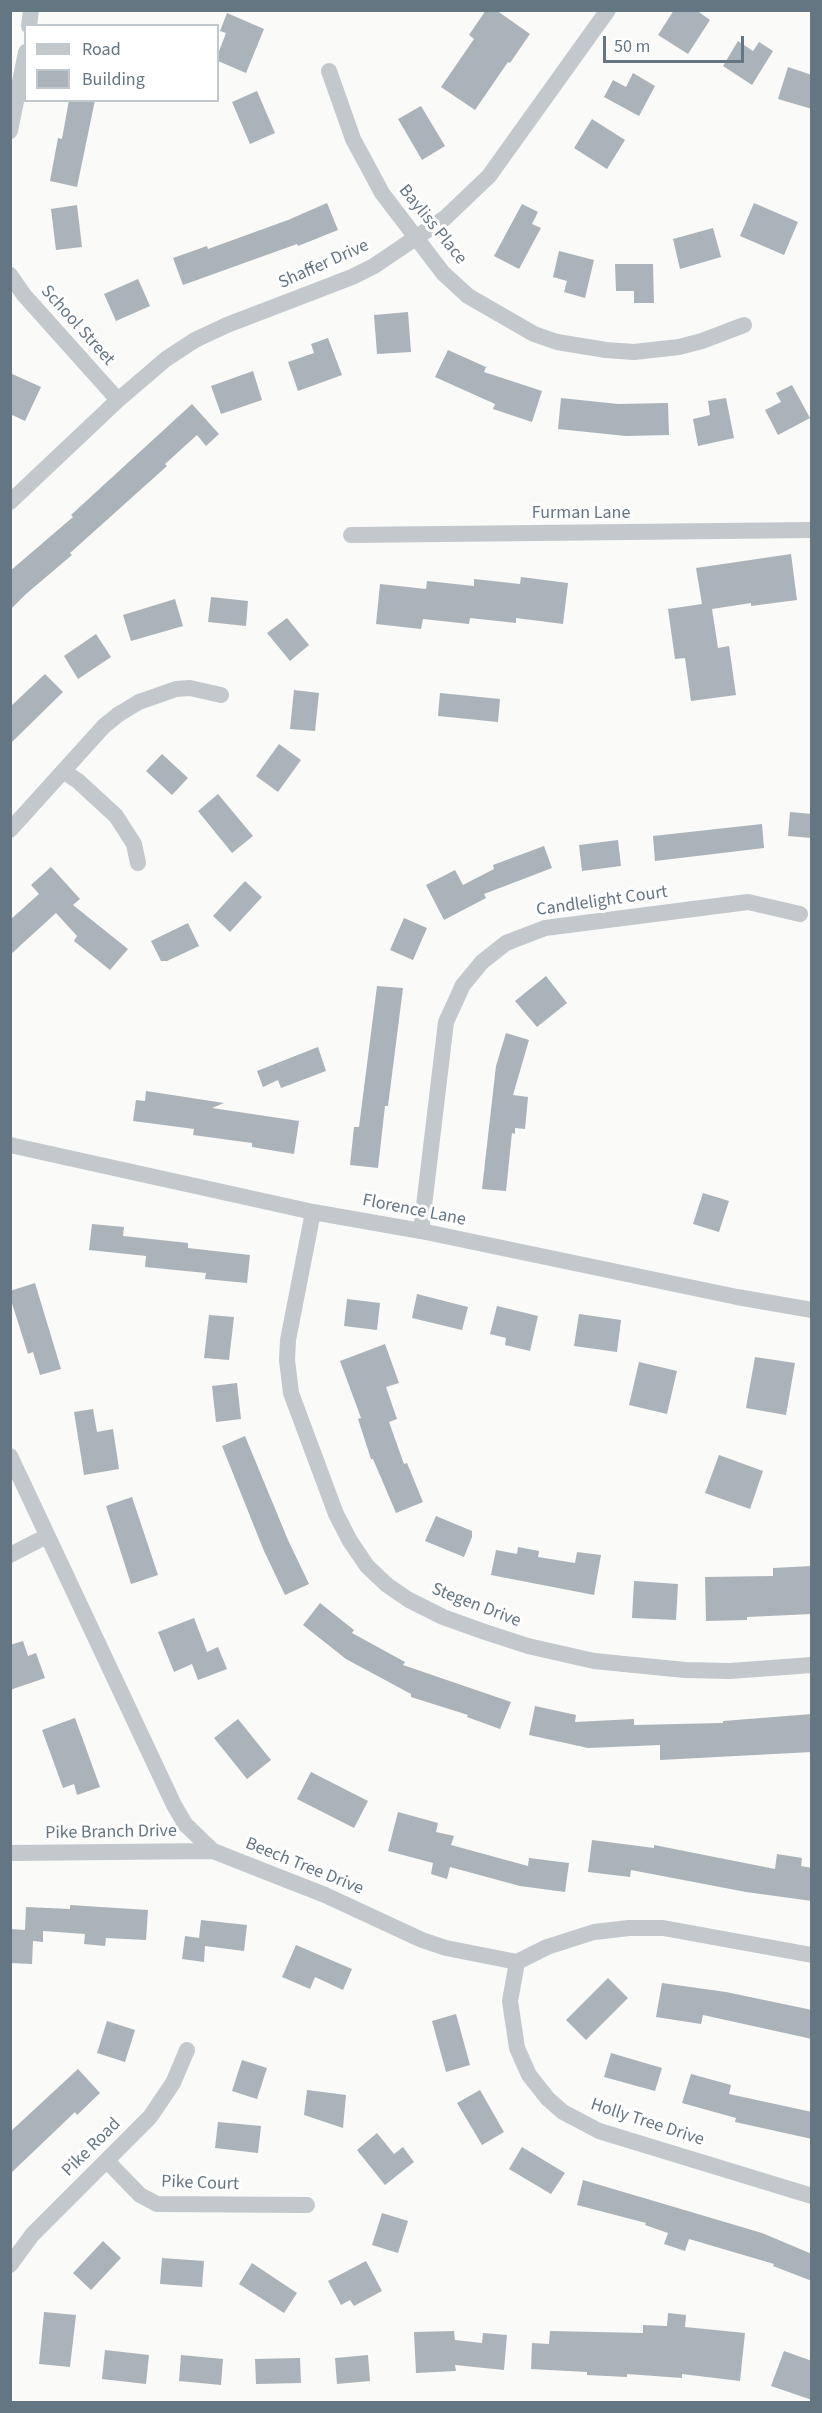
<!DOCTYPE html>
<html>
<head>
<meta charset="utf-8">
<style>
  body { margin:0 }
  #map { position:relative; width:822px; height:2413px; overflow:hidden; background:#fafaf8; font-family:"Source Sans 3",sans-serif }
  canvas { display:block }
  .frame { position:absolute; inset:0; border:12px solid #657683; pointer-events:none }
  .legend { position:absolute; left:24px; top:24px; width:195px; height:78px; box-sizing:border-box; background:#fff; border:2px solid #c1c8cd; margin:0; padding:8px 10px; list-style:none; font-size:18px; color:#657683 }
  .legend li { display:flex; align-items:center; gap:12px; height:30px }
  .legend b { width:30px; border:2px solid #c1c8cd }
  .scale { position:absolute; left:603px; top:36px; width:141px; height:27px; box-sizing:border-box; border:3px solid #657683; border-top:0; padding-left:8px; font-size:18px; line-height:21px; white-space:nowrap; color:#657683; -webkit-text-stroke:4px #fff; paint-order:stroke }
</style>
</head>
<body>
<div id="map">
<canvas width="822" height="2413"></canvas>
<div class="frame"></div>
<ul class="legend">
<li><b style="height:8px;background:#c3c8cc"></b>Road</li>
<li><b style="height:16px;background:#aab3b9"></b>Building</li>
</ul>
<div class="scale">50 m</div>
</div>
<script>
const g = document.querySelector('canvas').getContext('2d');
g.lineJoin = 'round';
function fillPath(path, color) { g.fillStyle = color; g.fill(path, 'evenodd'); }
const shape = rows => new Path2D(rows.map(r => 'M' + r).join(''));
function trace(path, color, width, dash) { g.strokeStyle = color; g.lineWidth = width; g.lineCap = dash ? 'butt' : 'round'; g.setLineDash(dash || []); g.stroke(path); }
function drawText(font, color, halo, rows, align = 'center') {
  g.font = font + ' "Source Sans 3",sans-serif'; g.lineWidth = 6; g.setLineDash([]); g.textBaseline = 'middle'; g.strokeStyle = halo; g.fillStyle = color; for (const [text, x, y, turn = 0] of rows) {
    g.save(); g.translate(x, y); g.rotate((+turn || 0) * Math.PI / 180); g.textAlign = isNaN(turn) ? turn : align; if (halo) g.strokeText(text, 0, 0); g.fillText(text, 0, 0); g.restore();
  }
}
const building = shape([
  [486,10,496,10,530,34,510,63,508,62,475,110,441,87,474,39,469,35],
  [674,10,696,10,710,20,688,54,658,35],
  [227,13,264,29,246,73,218,61,218,54,226,33,220,31],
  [738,41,753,51,759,42,773,51,752,85,723,66],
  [788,67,812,75,812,109,778,99],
  [633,73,655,86,639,116,604,97,613,80,626,87],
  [257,91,275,133,250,144,232,102],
  [69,100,95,100,77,187,50,181,58,138,62,139],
  [421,106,445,146,422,160,398,119],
  [592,119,625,140,607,169,574,148],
  [327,203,338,230,298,246,297,244,183,285,173,258,207,246,208,249,288,220],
  [754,203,798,222,784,255,740,236],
  [522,204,538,212,532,224,541,228,519,269,494,256],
  [77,205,82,247,56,250,51,209],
  [713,228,721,257,680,269,673,239],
  [559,251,594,260,585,298,564,292,567,281,553,277],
  [615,264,653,264,654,303,634,303,634,291,616,291],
  [138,279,150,306,116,321,104,294],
  [408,312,411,352,377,354,374,315],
  [328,338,342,375,298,391,288,362,314,353,311,344],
  [448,350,486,367,484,372,542,391,532,422,493,409,495,404,435,377],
  [253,371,262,400,221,414,211,386],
  [10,373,41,387,25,421,10,414],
  [792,385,810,418,778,435,765,410,781,402,776,393],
  [561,398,618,404,668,403,669,435,626,436,558,429],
  [726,398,734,438,698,446,693,419,710,415,708,401],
  [192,404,219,434,206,446,197,435,165,464,167,466,70,553,72,555,26,594,10,610,10,571,73,517,71,515],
  [791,554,797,600,751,606,751,603,712,609,718,648,729,646,736,695,691,701,685,658,675,659,668,609,702,604,696,568],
  [521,577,568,583,563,624,516,618,516,623,470,618,469,624,423,619,421,629,376,624,380,584,426,589,427,581,474,586,474,579,520,584],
  [211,597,248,601,246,626,208,622],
  [175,599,183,626,131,641,123,615],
  [287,618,309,645,290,661,267,633],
  [96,634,111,657,78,679,64,656],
  [45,674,63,692,10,744,10,707],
  [294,690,319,693,315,731,290,729],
  [440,693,500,699,498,722,438,716],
  [279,744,301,760,278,792,256,776],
  [162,754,188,778,172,795,146,771],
  [218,794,253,836,232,853,198,811],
  [790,812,812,814,812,838,788,836],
  [762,824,764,848,655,861,653,836],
  [618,840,621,866,582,871,579,845],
  [544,846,552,868,484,894,486,898,444,920,426,885,455,870,463,885,494,869,493,865],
  [51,867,80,899,73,905,128,949,110,970,74,941,77,936,56,913,10,955,10,920,39,894,31,885],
  [245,881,262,897,230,932,213,916],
  [404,918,427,928,413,960,390,950],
  [188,923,199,946,167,961,161,961,151,941],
  [546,976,567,1003,537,1027,515,1001],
  [377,986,403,988,388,1106,385,1106,378,1168,350,1165,354,1127,359,1127],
  [506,1033,529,1040,513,1095,528,1097,525,1129,515,1128,515,1134,512,1133,506,1191,482,1189,496,1066],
  [318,1047,326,1071,281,1088,278,1080,263,1087,257,1071],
  [146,1091,224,1103,212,1108,299,1121,294,1154,252,1147,252,1143,193,1135,194,1129,133,1121,136,1100,145,1101],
  [703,1193,729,1201,719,1232,693,1224],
  [92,1224,124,1227,123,1236,188,1243,188,1248,250,1255,247,1283,205,1279,206,1273,145,1267,146,1256,89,1250],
  [35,1283,61,1369,40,1375,33,1352,28,1354,10,1297,10,1291],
  [417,1294,468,1307,462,1330,412,1318],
  [347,1299,380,1303,377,1330,344,1326],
  [497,1306,538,1316,530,1351,505,1345,506,1338,490,1334],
  [579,1314,621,1320,617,1352,574,1346],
  [209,1315,234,1317,229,1360,204,1358],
  [385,1344,399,1383,386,1387,397,1419,389,1422,404,1464,407,1463,423,1502,396,1513,373,1459,371,1459,358,1419,361,1418,340,1361],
  [755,1357,795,1363,786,1415,746,1408],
  [639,1362,677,1371,667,1414,629,1405],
  [237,1383,241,1419,216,1422,212,1386],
  [93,1409,97,1432,113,1429,119,1469,84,1475,74,1412],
  [245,1436,288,1540,309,1584,285,1595,264,1551,222,1446],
  [719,1455,763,1471,750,1509,705,1493],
  [132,1497,158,1575,131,1584,106,1506],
  [436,1516,472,1531,472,1537,464,1557,425,1541],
  [518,1547,539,1551,538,1557,575,1563,577,1552,601,1555,594,1595,491,1575,496,1550,517,1554],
  [812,1566,812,1614,747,1617,747,1620,706,1621,705,1577,773,1576,773,1568],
  [634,1581,678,1584,676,1620,632,1618],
  [320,1603,354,1630,352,1633,405,1662,403,1665,511,1702,500,1729,467,1717,468,1715,411,1697,411,1694,346,1659,303,1625],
  [194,1618,207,1652,218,1647,227,1669,198,1680,192,1664,174,1672,158,1632],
  [23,1641,28,1656,36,1653,45,1678,10,1690,10,1645],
  [535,1706,576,1715,575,1722,634,1719,634,1725,723,1723,723,1721,812,1714,812,1752,660,1760,660,1745,588,1748,529,1735],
  [75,1718,100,1787,77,1795,74,1784,63,1788,42,1730],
  [238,1719,271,1760,247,1779,214,1738],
  [311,1772,368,1801,354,1828,297,1799],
  [398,1812,438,1823,436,1832,454,1836,451,1845,528,1866,529,1858,569,1863,565,1892,520,1886,450,1867,447,1879,431,1874,433,1863,388,1851],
  [592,1840,654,1848,654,1845,775,1869,777,1854,802,1858,801,1866,812,1868,812,1901,746,1892,631,1870,630,1877,588,1872],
  [70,1905,148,1910,146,1940,106,1938,105,1946,84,1944,85,1934,43,1931,43,1942,33,1941,32,1964,10,1963,10,1929,25,1930,26,1907,70,1909],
  [201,1920,247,1925,244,1951,205,1946,204,1962,182,1959,185,1936,199,1938],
  [296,1945,352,1969,343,1990,315,1977,310,1989,282,1977],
  [608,1978,628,1998,586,2040,566,2020],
  [662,1983,726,1992,812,2010,812,2039,703,2015,701,2024,656,2017],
  [456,2014,470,2065,446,2072,432,2021],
  [107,2021,135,2030,125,2062,97,2053],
  [611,2053,662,2068,655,2091,604,2077],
  [242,2060,267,2068,257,2099,232,2091],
  [78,2069,100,2093,77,2115,75,2112,10,2174,10,2132],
  [691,2074,731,2085,729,2094,812,2112,812,2139,735,2122,736,2118,682,2103],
  [307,2090,346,2095,343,2128,304,2115],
  [480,2090,504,2132,482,2145,457,2103],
  [218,2122,261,2126,258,2153,215,2148],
  [377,2133,394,2154,403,2147,414,2162,385,2185,357,2150],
  [522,2147,565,2173,551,2194,509,2169],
  [583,2180,762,2233,812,2254,812,2281,773,2266,774,2264,689,2239,685,2251,664,2244,668,2233,645,2225,646,2223,577,2205],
  [382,2213,408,2221,398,2253,372,2245],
  [103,2241,121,2258,91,2290,73,2273],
  [162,2258,204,2261,202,2287,160,2284],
  [366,2261,382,2291,354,2306,350,2300,341,2305,328,2281],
  [252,2263,297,2293,284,2313,239,2284],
  [44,2312,76,2315,70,2367,39,2364],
  [668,2313,686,2315,685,2327,745,2333,740,2381,682,2374,682,2378,627,2374,627,2377,587,2375,587,2372,531,2369,532,2343,549,2344,550,2331,643,2333,643,2325,667,2326],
  [454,2331,455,2340,482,2343,483,2333,507,2335,504,2370,455,2365,456,2371,416,2373,414,2332],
  [105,2350,149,2355,146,2384,102,2379],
  [784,2351,812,2361,812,2400,771,2386],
  [181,2355,223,2359,221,2385,179,2381],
  [368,2355,370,2381,337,2384,335,2358],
  [300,2358,301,2383,256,2384,255,2359]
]);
const minor = shape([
  [29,26,31,10],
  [329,71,353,139,382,193,443,273,468,296,534,334,557,342,606,350,634,352,679,347,702,341,744,325],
  [10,131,26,52],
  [10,275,24,295,118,400],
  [10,502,118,400,166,359,195,340,227,325,352,277,374,266,445,218,489,176,608,10],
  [351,535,812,530],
  [63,771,78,781,116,816,134,844,138,863],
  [10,830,104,726,119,714,139,702,176,689,190,688,221,695],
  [10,1145,313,1212,421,1231,737,1297,812,1310],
  [313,1212,288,1340,287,1360,291,1393,336,1514,350,1541,367,1566,387,1585,409,1600,443,1617,485,1632,528,1646,594,1661,685,1670,730,1671,812,1665],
  [421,1231,446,1022,463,985,482,962,506,943,545,928,748,902,800,914],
  [10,1456,174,1805,185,1824,213,1851,325,1895,422,1940,446,1948,517,1962,547,1947,594,1932,629,1928,663,1928,812,1955],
  [10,1555,47,1536],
  [10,1853,213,1851],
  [517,1962,510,2001,517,2048,529,2075,548,2099,563,2112,599,2131,812,2196],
  [107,2161,140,2195,157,2204,307,2205],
  [10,2265,32,2235,150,2117,173,2083,187,2050]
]);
const streetNames = [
  ["Bayliss Place",432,225,51],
  ["Shaffer Drive",324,265,-24],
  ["School Street",77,326,48],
  ["Furman Lane",581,514],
  ["Candlelight Court",602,902,-8],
  ["Florence Lane",414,1211,11],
  ["Stegen Drive",476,1606,21],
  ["Pike Branch Drive",111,1833,-1],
  ["Beech Tree Drive",304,1867,22],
  ["Holly Tree Drive",647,2123,18],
  ["Pike Road",92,2148,-45],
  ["Pike Court",200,2184,2]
];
fillPath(building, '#aab3b9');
trace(minor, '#c3c8cc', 16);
drawText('18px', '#657683', '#fff', streetNames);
</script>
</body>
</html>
